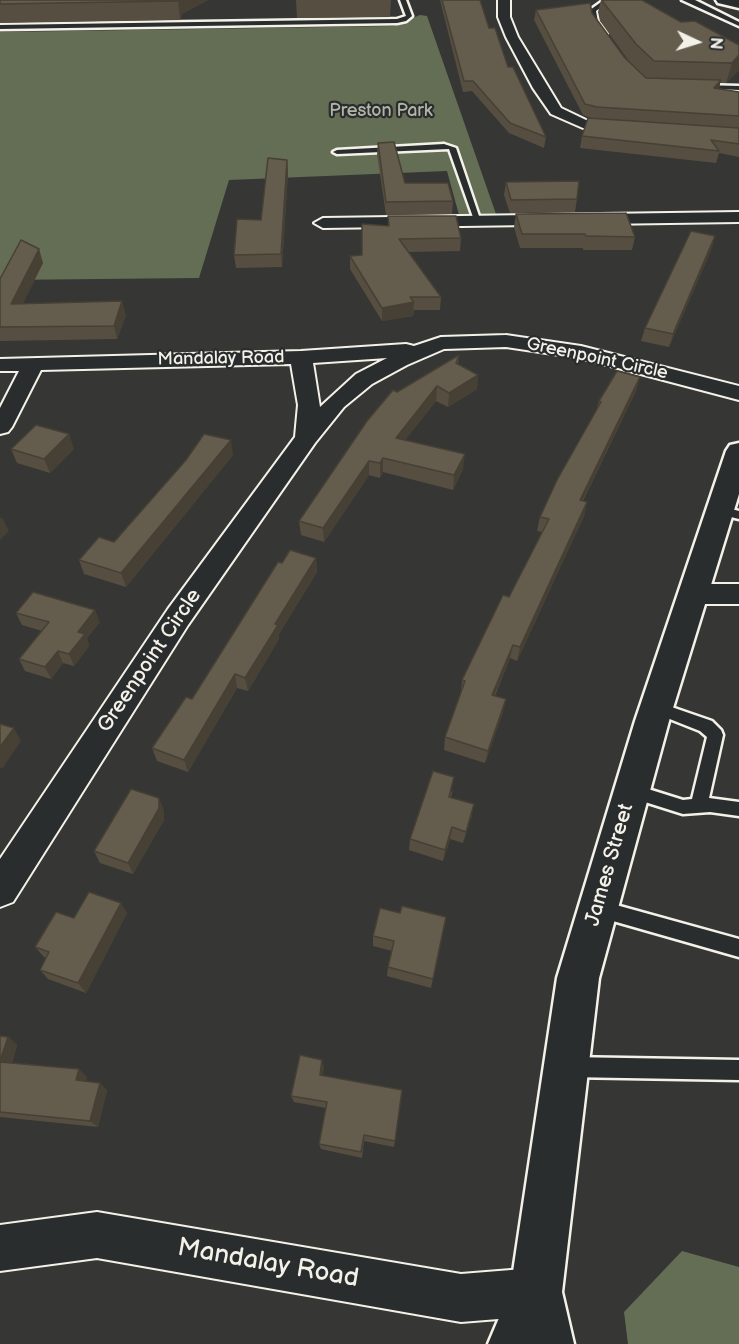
<!DOCTYPE html>
<html>
<head>
<meta charset="utf-8">
<style>
  body { margin:0 }
  #map { position:relative; width:739px; height:1344px; overflow:hidden; background:#363634; font-family:"Balsamiq Sans",sans-serif }
  canvas { display:block }
  .north { position:absolute; left:667px; top:12px; width:60px; height:60px; -webkit-text-stroke:4px #2a2d2e; paint-order:stroke; rotate:94deg; font-size:16px; font-weight:700; line-height:24px; text-align:center; color:#f4f1e8 }
  .north::after { content:''; display:block; margin:auto; width:21px; height:27px; background:#f4f1e8; clip-path:polygon(50% 0,100% 100%,50% 72%,0 100%) }
</style>
</head>
<body>
<div id="map">
<canvas width="739" height="1344"></canvas>
<div class="north">N</div>
</div>
<script>
const g = document.querySelector('canvas').getContext('2d');
g.lineJoin = 'round';
function fillPath(path, color) { g.fillStyle = color; g.fill(path, 'evenodd'); }
const shape = rows => new Path2D(rows.map(r => 'M' + r).join(''));
function trace(path, color, width, dash) { g.strokeStyle = color; g.lineWidth = width; g.lineCap = dash ? 'butt' : 'round'; g.setLineDash(dash || []); g.stroke(path); }
function drawText(font, color, halo, rows, align = 'center') {
  g.font = font + ' "Balsamiq Sans",sans-serif'; g.lineWidth = 4.5; g.setLineDash([]); g.textBaseline = 'middle'; g.strokeStyle = halo; g.fillStyle = color; for (const [text, x, y, turn = 0] of rows) {
    g.save(); g.translate(x, y); g.rotate((+turn || 0) * Math.PI / 180); g.textAlign = isNaN(turn) ? turn : align; if (halo) g.strokeText(text, 0, 0); g.fillText(text, 0, 0); g.restore();
  }
}
const green = shape([
  [420,15,427,16,496,214,459,215,447,171,229,180,199,278,0,280,0,32,393,26],
  [682,1251,739,1267,739,1344,628,1344,624,1312]
]);
const lane = shape([
  [400,0,406,0,412,16,406,21,397,23,0,29,0,25,397,19,406,16,400,0],
  [604,0,611,0,596,11,598,22,607,33,604,35,592,22,590,10,604,0],
  [682,0,695,0,739,22,739,26,682,0],
  [701,85,739,86,739,90,699,88,701,85],
  [444,144,456,148,481,222,474,220,449,149,337,154,333,152,337,150,444,144],
  [720,506,739,511,739,519,715,513,715,507,720,506],
  [657,702,712,721,721,730,723,735,709,798,739,802,739,816,710,812,683,814,626,796,624,791,626,786,632,784,683,800,692,799,707,737,700,731,652,712,649,708,652,704,657,702],
  [598,900,739,939,739,957,592,915,589,909,592,903,598,900],
  [568,1057,739,1060,739,1080,568,1077,561,1074,558,1067,561,1060,568,1057]
]);
const street = shape([
  [498,0,510,0,510,17,518,37,561,108,586,120,630,124,632,127,630,130,583,128,551,114,533,88,506,37,498,17,498,0],
  [739,212,739,222,323,228,314,223,323,218,739,212],
  [506,335,581,346,739,386,739,400,580,358,506,347,444,349,407,365,372,384,344,407,315,443,188,625,13,902,0,907,0,859,168,609,295,437,298,405,291,364,41,370,12,427,8,432,0,434,0,408,19,371,0,371,0,359,301,351,406,344,414,346,441,337,506,335],
  [387,358,356,374,320,407,313,363,387,358],
  [692,584,739,584,739,604,692,604,682,601,678,594,682,587,692,584],
  [97,1212,461,1274,536,1268,553,1275,560,1292,553,1309,536,1316,461,1322,97,1258,0,1271,0,1225,97,1212]
]);
const secondary = shape([
  [739,443,739,494,669,721,599,978,562,1292,574,1344,488,1344,510,1292,557,978,635,721,726,451,730,445,739,443]
]);
const primary = shape([
  [716,0,739,0,739,8,718,3,716,0]
]);
const wall = shape([
  [0,0,208,0,182,14,180,20,0,23],
  [296,0,391,0,390,17,297,18],
  [440,0,480,0,489,28,508,67,546,137,544,148,509,133,472,91,463,92],
  [601,0,642,0,681,22,739,45,739,70,726,83,720,83,719,89,739,92,739,157,719,153,716,163,580,148,582,136,591,118,583,115,534,20,536,10,592,13,625,58,631,64,600,21,598,12],
  [378,143,405,183,453,201,452,214,386,215,377,154],
  [287,160,288,173,282,267,236,268,234,255,261,220],
  [506,182,577,199,575,212,510,213,504,195],
  [516,214,635,237,632,250,583,250,583,248,520,248,514,227],
  [388,216,461,238,460,251,408,252,441,297,440,310,414,310,413,316,382,321,350,269,350,256,362,255,388,226],
  [712,248,669,347,641,341,645,328],
  [43,263,23,303,126,315,117,339,0,341,0,279],
  [459,355,458,365,478,375,477,389,448,407,436,401,405,440,463,469,453,490,383,472,380,478,369,475,324,542,301,535,299,521,397,392],
  [640,377,636,391,583,501,587,502,584,516,517,661,510,658,495,696,503,712,485,763,444,750,445,737,461,692,462,680,509,597,542,532,537,531,540,517,596,411,599,401],
  [11,449,74,449,50,473,17,463],
  [233,455,126,587,84,574,79,560,114,542],
  [316,558,317,572,279,634,279,639,248,691,237,688,188,772,157,761,152,748,192,699,282,563],
  [16,613,100,622,87,638,89,646,74,666,63,663,51,679,25,671,19,659,42,631,22,625],
  [453,790,451,797,472,816,463,843,450,839,443,861,409,850,410,839],
  [164,810,164,820,133,874,100,863,94,851],
  [127,913,86,993,48,979,40,970,46,958,44,957,35,947,74,918],
  [444,927,431,988,387,976,388,967,392,951,373,946,373,936],
  [0,1036,8,1037,17,1045,12,1063,87,1077,85,1081,107,1090,98,1127,0,1117],
  [324,1067,322,1076,402,1090,394,1147,364,1141,362,1158,321,1149,319,1144,326,1108,294,1102,291,1096]
]);
const shadedWall = shape([
  [178,0,208,0,182,14,180,20],
  [739,55,739,70,726,83,732,63],
  [721,80,718,92,714,88],
  [287,160,288,173,282,267,281,254],
  [715,236,712,248,669,347,673,334],
  [39,249,43,263,16,317,11,304],
  [122,301,126,315,117,339,114,326],
  [414,302,413,316,382,321,382,308],
  [478,375,477,389,448,407,449,393],
  [640,377,636,391,576,514,580,500],
  [437,386,436,401,396,452,396,438],
  [69,434,74,449,50,473,44,459],
  [231,440,233,455,126,587,121,573],
  [465,454,463,469,453,490,454,475],
  [383,458,383,472,380,478,380,463],
  [369,461,369,475,324,542,323,528],
  [587,502,584,516,517,661,520,647],
  [2,517,9,531,0,540,0,519],
  [316,558,317,572,279,634,279,639,248,691,245,678,275,624],
  [95,610,100,622,87,638,89,646,74,666,69,654,78,632],
  [513,645,510,658,489,708,492,695],
  [58,651,63,663,51,679,45,667],
  [235,674,237,688,188,772,184,760],
  [506,699,503,712,485,763,488,751],
  [14,728,21,741,2,769,0,767,0,747],
  [159,798,164,810,164,820,133,874,128,863],
  [474,804,472,816,463,843,466,832],
  [452,827,450,839,443,861,445,850],
  [121,903,127,913,86,993,78,983],
  [8,1037,17,1045,10,1069,0,1062],
  [322,1060,324,1067,321,1082,320,1075],
  [79,1069,87,1077,84,1087,76,1080],
  [100,1083,107,1090,98,1127,90,1121]
]);
const building = shape([
  [0,0,178,0,177,1,0,4,0,0],
  [442,0,480,0,489,28,495,28,508,67,513,67,546,137,510,123,473,81,464,81,442,0],
  [603,0,642,0,681,22,695,21,739,45,739,55,732,63,654,61,636,44,603,2,603,0],
  [590,3,592,13,625,58,646,78,721,80,714,88,739,92,739,116,597,107,585,104,536,10,590,3],
  [588,118,739,128,739,144,711,140,719,151,582,136,588,118],
  [394,142,405,183,448,183,453,201,386,202,378,143,394,142],
  [268,158,287,160,281,254,234,255,237,219,261,220,268,158],
  [579,181,577,199,511,200,506,182,579,181],
  [626,213,635,237,586,236,585,234,522,234,516,214,626,213],
  [388,216,456,216,461,238,399,239,441,297,410,297,414,302,382,308,350,256,362,255,362,224,389,226,388,216],
  [691,231,715,236,673,334,645,328,691,231],
  [21,240,39,249,11,304,122,301,114,326,0,327,0,279,21,240],
  [459,355,456,363,478,375,449,393,437,386,396,438,465,454,454,475,383,458,380,463,369,461,323,528,299,521,367,421,393,390,397,392,459,355],
  [617,371,640,377,580,500,587,502,520,647,513,645,492,695,506,699,488,751,445,737,465,681,462,680,503,595,509,597,549,519,540,517,557,480,601,402,599,401,617,371],
  [36,425,69,434,44,459,11,449,36,425],
  [204,434,231,440,121,573,79,560,99,537,114,542,186,460,204,434],
  [290,550,316,558,275,624,278,625,245,678,235,674,184,760,152,748,186,697,192,699,278,562,282,563,290,550],
  [33,592,95,610,78,632,85,634,69,654,58,651,45,667,19,659,49,622,16,613,33,592],
  [0,724,14,728,0,747,0,724],
  [433,771,454,777,449,797,474,804,466,832,452,827,445,850,410,839,433,771],
  [131,789,159,798,159,808,128,863,94,851,131,789],
  [89,892,121,903,78,983,40,970,49,952,35,947,56,912,74,918,89,892],
  [402,906,446,917,433,979,388,967,394,941,373,936,380,908,400,913,402,906],
  [0,1036,8,1037,0,1061,0,1036],
  [300,1055,322,1060,320,1075,402,1090,395,1141,364,1135,361,1152,319,1144,327,1102,291,1096,300,1055],
  [0,1062,79,1069,76,1080,100,1083,90,1121,0,1112,0,1062]
]);
const farParknames = [
  ["Preston Park",381,111]
];
const farStreetnames = [
  ["Mandalay Road",221,359,-1],
  ["Greenpoint Circle",597,359,12]
];
const streetNames = [
  ["Greenpoint Circle",150,661,-56],
  ["James Street",610,865,-74]
];
const nearStreetnames = [
  ["Mandalay Road",268,1264,10]
];
fillPath(green, '#636e55');
trace(lane, '#f4f1e8', 5);
trace(street, '#f4f1e8', 4);
trace(secondary, '#f4f1e8', 5);
trace(primary, '#f4f1e8', 5);
fillPath(lane, '#2a2d2e');
fillPath(street, '#2a2d2e');
fillPath(secondary, '#2a2d2e');
fillPath(primary, '#2a2d2e');
fillPath(wall, '#564f41');
fillPath(shadedWall, '#464035');
fillPath(building, '#645c4c');
trace(building, '#464035', 1.5);
drawText('18px', '#b3b6a6', '#2a2d2e', farParknames);
drawText('18px', '#f4f1e8', '#2a2d2e', farStreetnames);
drawText('21px', '#f4f1e8', '#2a2d2e', streetNames);
drawText('26px', '#f4f1e8', '#2a2d2e', nearStreetnames);
</script>
</body>
</html>
